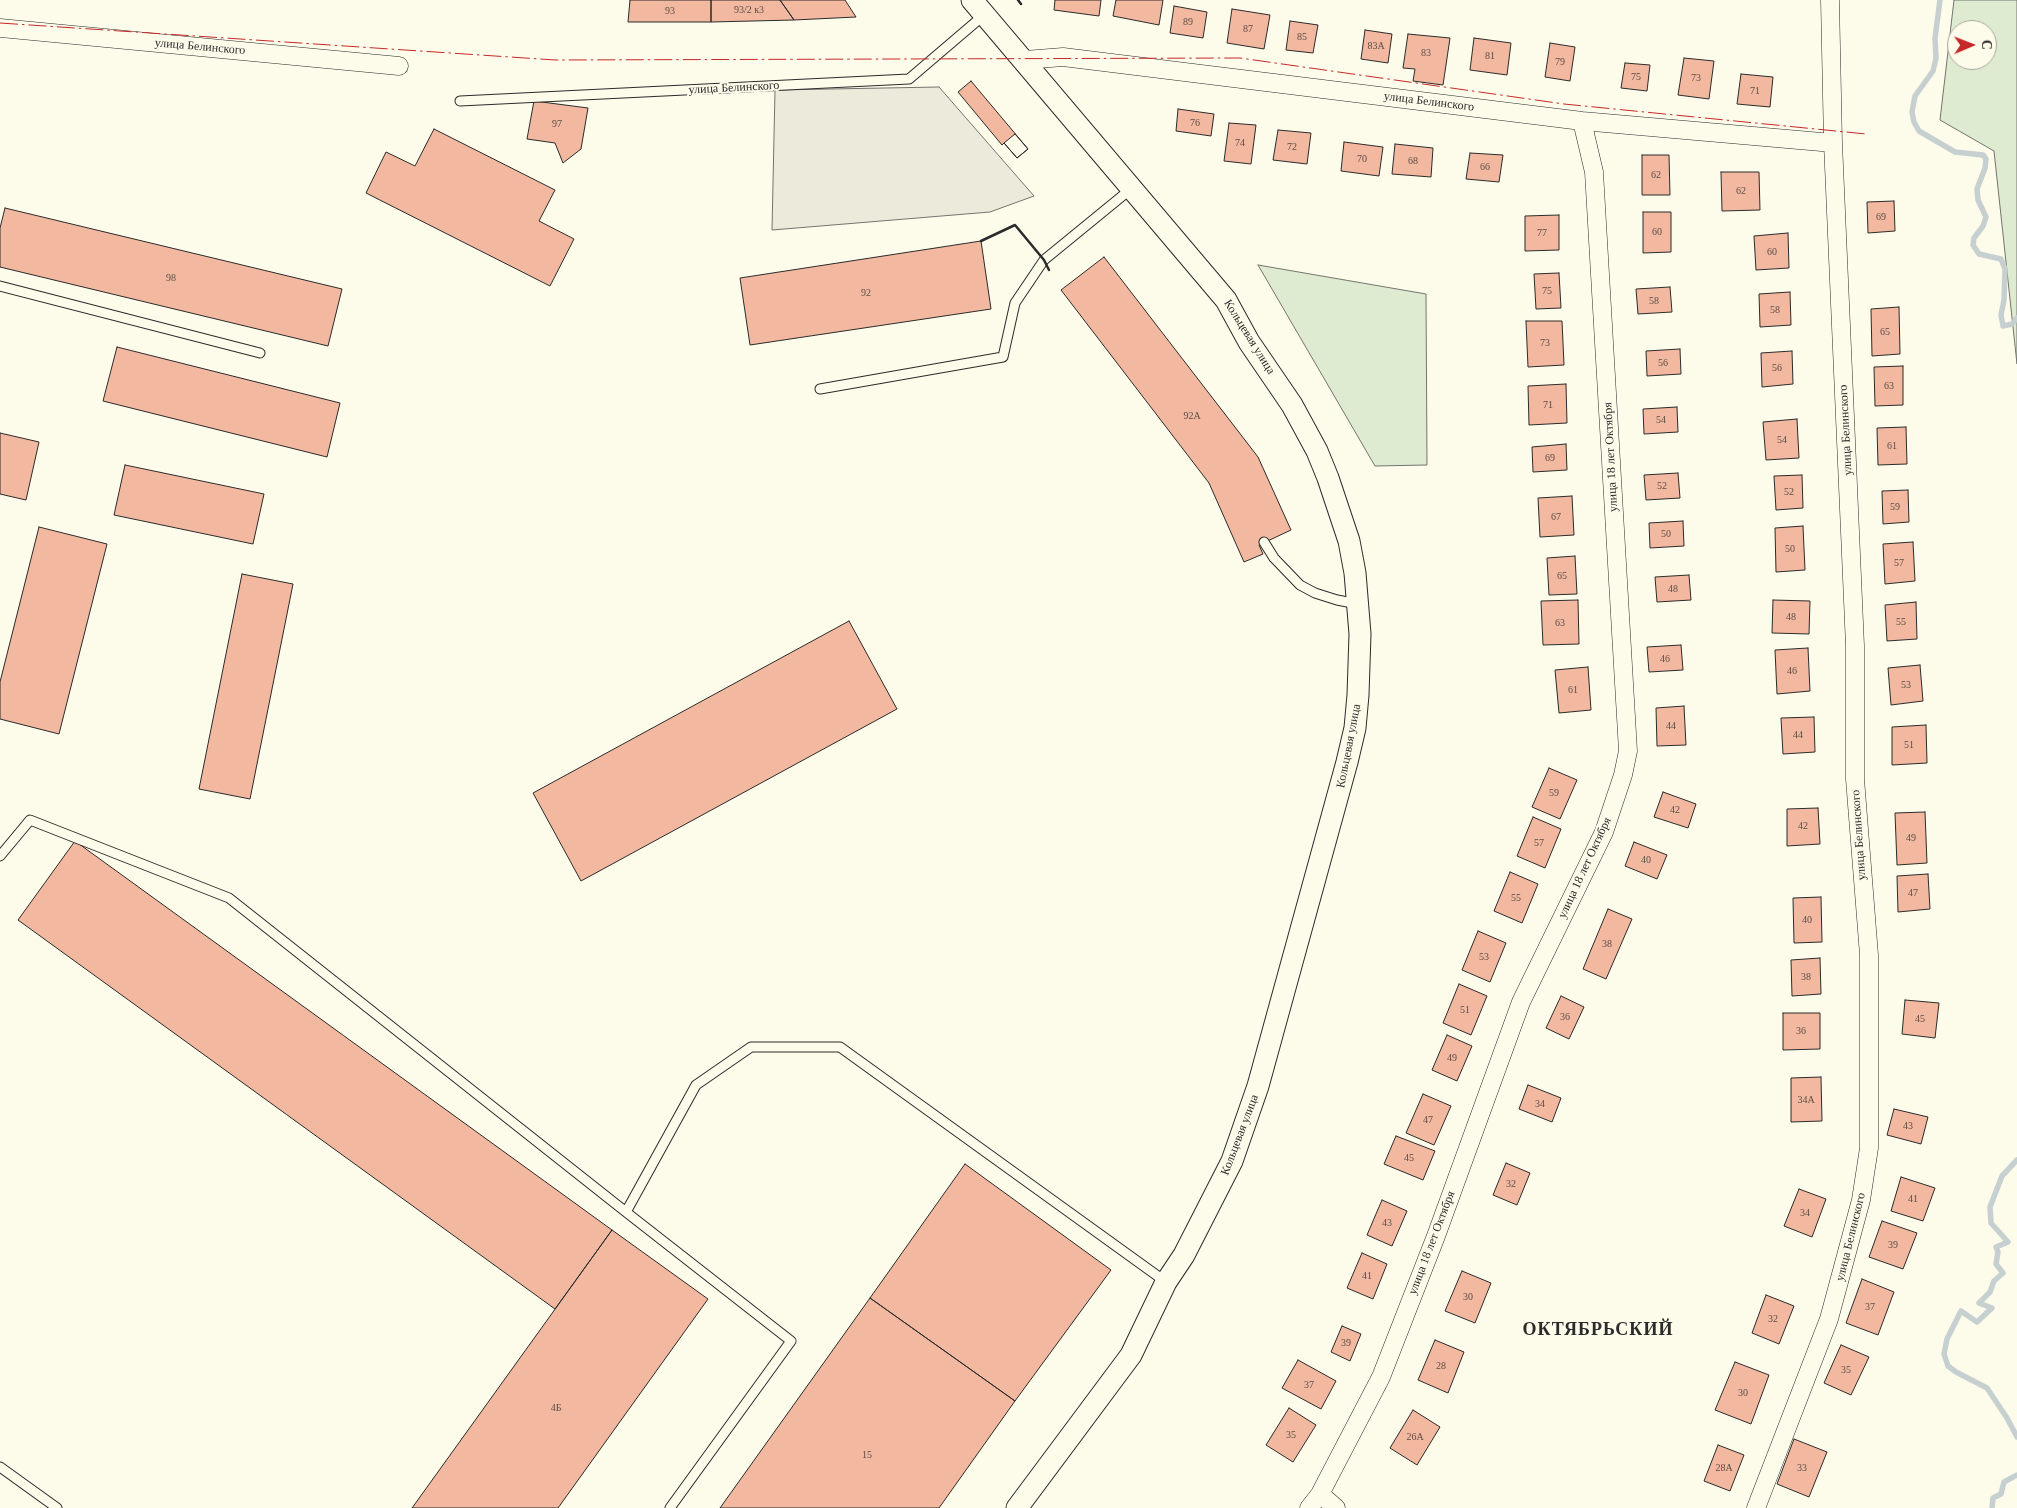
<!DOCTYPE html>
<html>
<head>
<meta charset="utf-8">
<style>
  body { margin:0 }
  #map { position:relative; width:2017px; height:1508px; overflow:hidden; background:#fdfbea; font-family:"Times New Roman",serif }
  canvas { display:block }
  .north { position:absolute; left:1947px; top:20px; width:50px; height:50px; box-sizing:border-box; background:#fdfbea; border:1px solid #a9a89e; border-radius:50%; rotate:89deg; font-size:14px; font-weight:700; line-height:20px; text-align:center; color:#2b2b2b }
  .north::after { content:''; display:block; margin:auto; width:18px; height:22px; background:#c62828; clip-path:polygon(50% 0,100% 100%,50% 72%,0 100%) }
</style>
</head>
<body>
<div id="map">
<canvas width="2017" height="1508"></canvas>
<div class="north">С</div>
</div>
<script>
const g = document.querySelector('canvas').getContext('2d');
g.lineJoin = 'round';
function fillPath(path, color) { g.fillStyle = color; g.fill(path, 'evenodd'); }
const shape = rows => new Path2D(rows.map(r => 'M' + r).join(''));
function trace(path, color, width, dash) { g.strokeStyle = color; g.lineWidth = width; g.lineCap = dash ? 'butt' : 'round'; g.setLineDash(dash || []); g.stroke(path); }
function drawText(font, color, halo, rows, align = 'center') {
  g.font = font + ' "Times New Roman",serif'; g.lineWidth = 4; g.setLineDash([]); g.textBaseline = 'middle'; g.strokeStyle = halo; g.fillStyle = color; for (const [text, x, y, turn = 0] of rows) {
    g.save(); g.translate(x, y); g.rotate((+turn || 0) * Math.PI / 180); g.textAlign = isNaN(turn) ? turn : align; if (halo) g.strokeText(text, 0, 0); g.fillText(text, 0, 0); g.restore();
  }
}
const green = shape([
  [1954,0,2017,0,2017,364,1994,151,1940,120,1954,0],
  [1957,30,1987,30,1987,60,1957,60,1957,30],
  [1258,265,1426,294,1427,465,1375,466,1258,265]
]);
const parking = shape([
  [939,87,1034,196,990,212,772,230,775,90,939,87]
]);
const stream = shape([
  [1940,0,1935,38,1936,58,1933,71,1915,96,1912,112,1914,122,1919,131,1955,152,1983,155,1986,159,1985,168,1977,189,1978,200,1986,217,1983,226,1974,238,1973,245,1979,254,2001,259,2005,269,2004,300,2001,315,2003,326,2012,324,2017,318],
  [2017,1160,2002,1176,1990,1207,1991,1223,2008,1242,1996,1247,1998,1252,1996,1264,2003,1273,1994,1281,1990,1292,1979,1303,1992,1308,1977,1322,1961,1311,1947,1339,1944,1354,1948,1366,1956,1372,1987,1388,2007,1418,2017,1437],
  [1992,1508,1993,1498,2001,1494,2004,1482,2017,1475]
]);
const building = shape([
  [630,0,711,0,711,22,628,22,630,0],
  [711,0,780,0,794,20,711,22,711,0],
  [780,0,845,0,856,17,794,20,780,0],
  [1055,0,1101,0,1099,16,1054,10,1055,0],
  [1116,0,1163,0,1159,25,1113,16,1116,0],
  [1174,6,1207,12,1203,38,1170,33,1174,6],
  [1232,9,1270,15,1264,49,1227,43,1232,9],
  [1290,21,1318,25,1313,53,1286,50,1290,21],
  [1365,30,1392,34,1388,63,1361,59,1365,30],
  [1408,34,1450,38,1443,85,1413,81,1415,69,1403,68,1408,34],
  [1474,38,1511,43,1507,75,1470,70,1474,38],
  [1550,43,1575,47,1570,81,1545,77,1550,43],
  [1684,58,1714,61,1709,99,1678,95,1684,58],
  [1625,63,1650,65,1647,91,1621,88,1625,63],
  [1741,74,1773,77,1770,107,1737,104,1741,74],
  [971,81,1028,149,1017,158,1004,143,1002,145,958,92,971,81],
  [534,101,588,108,581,149,563,163,555,143,527,139,534,101],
  [1178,109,1214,114,1211,136,1176,131,1178,109],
  [1229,123,1256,125,1251,164,1224,161,1229,123],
  [434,129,555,190,539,221,574,239,550,286,366,193,386,152,415,166,434,129],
  [1278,130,1311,133,1307,164,1273,160,1278,130],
  [1015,134,1028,149,1017,158,1004,143,1015,134],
  [1344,142,1383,147,1379,176,1341,171,1344,142],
  [1395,144,1433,148,1431,177,1392,174,1395,144],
  [1470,153,1503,155,1499,182,1466,179,1470,153],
  [1642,155,1669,155,1670,195,1642,195,1642,155],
  [1721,172,1759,172,1760,210,1722,211,1721,172],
  [1894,201,1895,231,1868,233,1867,202,1894,201],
  [5,208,342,289,328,346,0,267,0,228,5,208],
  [1643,212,1671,212,1671,252,1643,253,1643,212],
  [1559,215,1559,250,1525,251,1525,216,1559,215],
  [1788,233,1789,268,1756,270,1754,236,1788,233],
  [981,241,991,309,750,345,740,278,981,241],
  [1104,257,1258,457,1291,530,1259,545,1263,554,1244,562,1209,483,1061,290,1104,257],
  [1559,273,1561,308,1536,309,1534,274,1559,273],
  [1670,287,1672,312,1638,314,1636,289,1670,287],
  [1790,292,1791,325,1760,327,1759,294,1790,292],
  [1899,307,1900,354,1872,356,1871,309,1899,307],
  [1526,321,1562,321,1564,365,1528,367,1526,321],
  [117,347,340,403,327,457,103,401,117,347],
  [1680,349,1681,374,1647,376,1646,351,1680,349],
  [1792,351,1793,384,1762,387,1761,353,1792,351],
  [1903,366,1903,405,1875,406,1874,367,1903,366],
  [1566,384,1567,423,1529,425,1528,386,1566,384],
  [1677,407,1678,432,1644,434,1643,409,1677,407],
  [1797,419,1799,458,1766,460,1763,422,1797,419],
  [1906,427,1907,464,1878,465,1877,428,1906,427],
  [0,433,39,442,26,500,0,494,0,433],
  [1566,444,1567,470,1533,472,1532,447,1566,444],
  [125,465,264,494,253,544,114,515,125,465],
  [1678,473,1680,498,1646,500,1644,475,1678,473],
  [1802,475,1803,508,1776,510,1774,476,1802,475],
  [1908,490,1909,522,1883,524,1882,491,1908,490],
  [1572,496,1574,535,1540,537,1538,498,1572,496],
  [1683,521,1684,546,1650,548,1649,523,1683,521],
  [1803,526,1805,570,1776,572,1775,528,1803,526],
  [39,527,107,544,59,734,0,719,0,682,39,527],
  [1913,542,1915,581,1885,584,1883,544,1913,542],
  [1575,556,1577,594,1549,595,1547,558,1575,556],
  [242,574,293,584,250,799,199,789,242,574],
  [1689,575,1691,600,1657,602,1655,577,1689,575],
  [1578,600,1579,644,1543,645,1541,601,1578,600],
  [1773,600,1810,601,1809,634,1772,633,1773,600],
  [1916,602,1917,639,1887,641,1885,605,1916,602],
  [849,621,897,709,581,881,533,793,849,621],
  [1681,645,1683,670,1649,672,1647,647,1681,645],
  [1808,648,1810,691,1777,694,1775,650,1808,648],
  [1920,665,1923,701,1891,705,1888,668,1920,665],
  [1588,667,1591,710,1559,713,1555,670,1588,667],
  [1684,706,1686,745,1657,746,1656,708,1684,706],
  [1814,717,1815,752,1783,754,1781,718,1814,717],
  [1926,725,1927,763,1892,765,1892,727,1926,725],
  [1549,768,1577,780,1560,819,1532,807,1549,768],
  [1663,792,1696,804,1688,828,1654,817,1663,792],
  [1818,808,1820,844,1787,846,1787,809,1818,808],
  [1925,812,1927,863,1897,865,1895,813,1925,812],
  [1533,817,1561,829,1545,868,1517,856,1533,817],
  [75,841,612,1230,555,1309,18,920,75,841],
  [1634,842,1667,855,1657,879,1625,866,1634,842],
  [1510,872,1538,884,1522,923,1494,911,1510,872],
  [1928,874,1930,909,1898,912,1897,876,1928,874],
  [1821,897,1822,942,1794,943,1793,898,1821,897],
  [1608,909,1632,919,1606,979,1583,969,1608,909],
  [1478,931,1506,943,1490,982,1462,970,1478,931],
  [1820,958,1821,994,1792,996,1791,960,1820,958],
  [1459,984,1487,996,1471,1035,1443,1023,1459,984],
  [1561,996,1584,1007,1569,1039,1546,1028,1561,996],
  [1905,1000,1939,1003,1935,1038,1902,1034,1905,1000],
  [1783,1013,1820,1013,1820,1049,1783,1050,1783,1013],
  [1447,1035,1472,1046,1457,1081,1432,1070,1447,1035],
  [1821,1077,1822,1121,1791,1122,1791,1078,1821,1077],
  [1528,1085,1561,1098,1552,1122,1519,1109,1528,1085],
  [1423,1094,1451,1106,1434,1145,1406,1133,1423,1094],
  [1894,1109,1928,1117,1921,1144,1887,1135,1894,1109],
  [1396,1136,1435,1151,1423,1180,1384,1164,1396,1136],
  [1506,1163,1530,1173,1517,1205,1493,1195,1506,1163],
  [965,1164,1111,1270,1015,1401,870,1298,965,1164],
  [1901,1177,1935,1188,1923,1221,1891,1211,1901,1177],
  [1799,1189,1826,1199,1812,1237,1784,1226,1799,1189],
  [1382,1200,1407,1211,1392,1246,1367,1235,1382,1200],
  [1882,1221,1917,1233,1903,1269,1869,1257,1882,1221],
  [612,1230,708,1299,558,1508,412,1508,612,1230],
  [1362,1253,1387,1264,1373,1299,1347,1288,1362,1253],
  [1462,1271,1491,1283,1475,1323,1445,1311,1462,1271],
  [1862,1279,1894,1292,1878,1335,1846,1323,1862,1279],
  [1766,1295,1794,1306,1779,1344,1752,1333,1766,1295],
  [870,1298,1015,1401,939,1508,720,1508,870,1298],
  [1342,1326,1361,1334,1350,1361,1331,1352,1342,1326],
  [1435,1340,1464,1352,1448,1393,1418,1380,1435,1340],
  [1841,1345,1869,1357,1851,1395,1824,1383,1841,1345],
  [1298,1360,1336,1381,1321,1409,1282,1388,1298,1360],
  [1735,1362,1769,1375,1751,1424,1715,1410,1735,1362],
  [1289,1408,1316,1425,1293,1462,1266,1445,1289,1408],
  [1413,1410,1440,1427,1417,1465,1390,1448,1413,1410],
  [1794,1439,1827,1452,1809,1497,1777,1484,1794,1439],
  [1718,1445,1744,1455,1730,1491,1704,1481,1718,1445]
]);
const service = shape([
  [460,101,909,79,984,15],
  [0,286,260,353],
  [820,389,1003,357,1015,303,1044,260,1132,188],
  [1264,542,1274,558,1300,585,1315,593,1337,600,1358,604],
  [0,856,30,820,229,898,626,1212],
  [0,1467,57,1508],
  [670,1508,791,1341,626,1212,696,1085,751,1047,840,1047,1166,1282]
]);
const minor = shape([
  [0,28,399,66],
  [1025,60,1063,57,1582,121,1833,143],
  [1320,1494,1336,1508],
  [1309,1508,1320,1494,1381,1377,1436,1236,1521,1002,1604,832,1623,775,1628,751,1594,172,1582,121],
  [1756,1508,1829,1319,1861,1200,1869,1148,1869,955,1855,779,1855,646,1833,143,1830,0]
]);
const tertiary = shape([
  [972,0,1226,300,1249,342,1292,405,1317,451,1328,478,1349,541,1355,573,1360,634,1358,695,1355,728,1347,762,1258,1086,1232,1161,1184,1255,1166,1282,1131,1355,1017,1508]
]);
const wall = shape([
  [1018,0,1021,4],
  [981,241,1015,225,1044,260,1049,270]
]);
const power = shape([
  [0,23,555,60,1240,58,1564,104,1866,134]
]);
const numberNames = [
  ["93/2 к3",749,10],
  ["93",670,11],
  ["89",1188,22],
  ["87",1248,29],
  ["85",1302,37],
  ["83А",1376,46],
  ["83",1426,53],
  ["81",1490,56],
  ["79",1560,62],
  ["75",1636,77],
  ["73",1696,78],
  ["71",1755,91],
  ["76",1195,123],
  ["97",557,124],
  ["74",1240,143],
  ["72",1292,147],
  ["70",1362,159],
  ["68",1413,161],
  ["66",1485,167],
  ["62",1656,175],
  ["62",1741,191],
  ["69",1881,217],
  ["60",1657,232],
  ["77",1542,233],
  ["60",1772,252],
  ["98",171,278],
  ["75",1547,291],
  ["92",866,293],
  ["58",1654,301],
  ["58",1775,310],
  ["65",1885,332],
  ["73",1545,343],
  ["56",1663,363],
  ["56",1777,368],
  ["63",1889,386],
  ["71",1548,405],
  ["92А",1192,416],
  ["54",1661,420],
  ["54",1782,440],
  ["61",1892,446],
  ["69",1550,458],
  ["52",1662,486],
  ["52",1789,492],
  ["59",1895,507],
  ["67",1556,517],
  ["50",1666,534],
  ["50",1790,549],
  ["57",1899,563],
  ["65",1562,576],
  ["48",1673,589],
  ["48",1791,617],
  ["55",1901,622],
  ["63",1560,623],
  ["46",1665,659],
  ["46",1792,671],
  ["53",1906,685],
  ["61",1573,690],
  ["44",1671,726],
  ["44",1798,735],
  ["51",1909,745],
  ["59",1554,793],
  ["42",1675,810],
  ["42",1803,826],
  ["49",1911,838],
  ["57",1539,843],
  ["40",1646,860],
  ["47",1913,893],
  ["55",1516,898],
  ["40",1807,920],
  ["38",1607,944],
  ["53",1484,957],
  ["38",1806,977],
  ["51",1465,1010],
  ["36",1565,1017],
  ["45",1920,1019],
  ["36",1801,1031],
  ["49",1452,1058],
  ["34А",1806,1100],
  ["34",1540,1104],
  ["47",1428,1120],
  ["43",1908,1126],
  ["45",1409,1158],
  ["32",1511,1184],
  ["41",1913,1199],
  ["34",1805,1213],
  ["43",1387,1223],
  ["39",1893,1245],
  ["41",1367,1276],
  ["30",1468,1297],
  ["37",1870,1307],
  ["32",1773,1319],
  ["39",1346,1343],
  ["28",1441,1366],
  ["35",1846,1370],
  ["37",1309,1385],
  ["30",1743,1393],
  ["4Б",556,1408],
  ["35",1291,1435],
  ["26А",1415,1437],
  ["15",867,1455],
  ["28А",1724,1468],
  ["33",1802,1468]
];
const streetNames = [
  ["улица Белинского",200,47,5],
  ["улица Белинского",734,88,-3],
  ["улица Белинского",1429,102,7],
  ["Кольцевая улица",1249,337,58],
  ["улица Белинского",1846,430,-93],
  ["улица 18 лет Октября",1611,457,-93],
  ["Кольцевая улица",1349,746,-79],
  ["улица Белинского",1859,835,-94],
  ["улица 18 лет Октября",1585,868,-65],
  ["Кольцевая улица",1240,1135,-69],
  ["улица Белинского",1851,1237,-76],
  ["улица 18 лет Октября",1432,1243,-69]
];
const districtNames = [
  ["ОКТЯБРЬСКИЙ",1598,1330]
];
fillPath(green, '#deebd1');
trace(green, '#74746e', 1);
fillPath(parking, '#eceadb');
trace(parking, '#74746e', 1);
trace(stream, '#c7d0d0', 5.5);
fillPath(building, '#f2b8a0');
trace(building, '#2b2b2b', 1);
trace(service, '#2b2b2b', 11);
trace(minor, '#2b2b2b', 19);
trace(tertiary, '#2b2b2b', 23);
trace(service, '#fdfbea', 9);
trace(minor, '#fdfbea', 18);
trace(tertiary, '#fdfbea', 21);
trace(wall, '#2b2b2b', 2.5);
trace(power, '#c62828', 1, [18, 4, 2.5, 4]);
drawText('10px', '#5d4e48', null, numberNames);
drawText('12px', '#2b2b2b', '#fdfbea', streetNames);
g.letterSpacing = '1px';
drawText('bold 18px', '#2b2b2b', '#fdfbea', districtNames);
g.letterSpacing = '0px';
</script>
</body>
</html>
